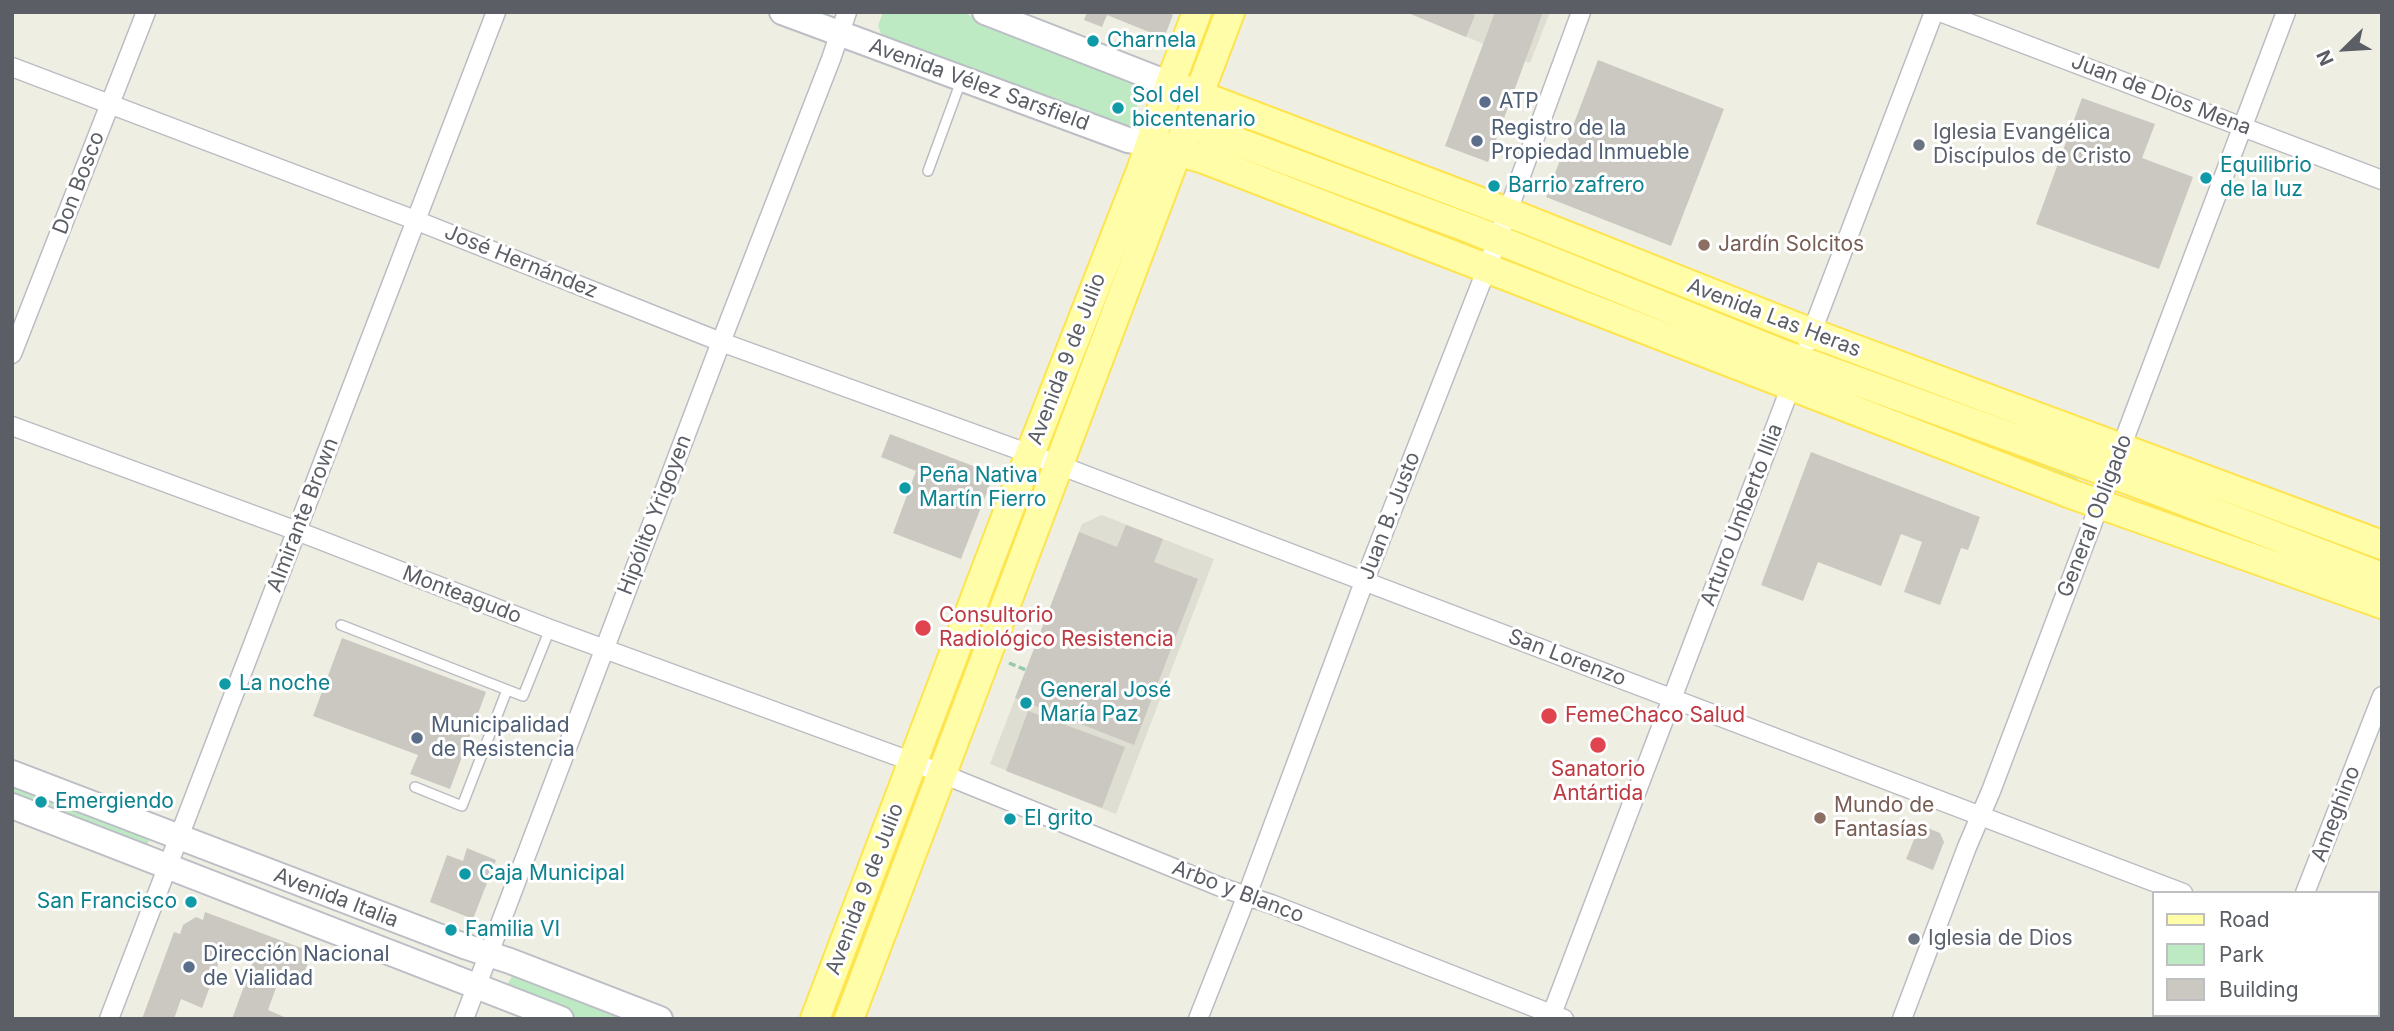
<!DOCTYPE html>
<html>
<head>
<meta charset="utf-8">
<style>
  body { margin:0 }
  #map { position:relative; width:2394px; height:1031px; overflow:hidden; background:#efeee3; font-family:Inter,sans-serif }
  canvas { display:block }
  .frame { position:absolute; inset:0; border:14px solid #5b5e65; pointer-events:none }
  .legend { position:absolute; left:2152px; top:891px; width:228px; height:126px; box-sizing:border-box; background:#fff; border:2px solid #bdbfc1; margin:0; padding:9px 12px; list-style:none; font-size:21px; color:#5b5e65 }
  .legend li { display:flex; align-items:center; gap:14px; height:35px }
  .legend b { width:35px; border:2px solid #bdbfc1 }
  .north { position:absolute; left:2310px; top:14px; width:70px; height:70px; -webkit-text-stroke:5px #fff; paint-order:stroke; rotate:246deg; font-size:19px; font-weight:700; line-height:28px; text-align:center; color:#5b5e65 }
  .north::after { content:''; display:block; margin:auto; width:24px; height:32px; background:#5b5e65; clip-path:polygon(50% 0,100% 100%,50% 72%,0 100%) }
</style>
</head>
<body>
<div id="map">
<canvas width="2394" height="1031"></canvas>
<div class="frame"></div>
<ul class="legend">
<li><b style="height:9px;background:#fffda8"></b>Road</li>
<li><b style="height:19px;background:#bde9c3"></b>Park</li>
<li><b style="height:19px;background:#cac8c0"></b>Building</li>
</ul>
<div class="north">N</div>
</div>
<script>
const g = document.querySelector('canvas').getContext('2d');
g.lineJoin = 'round';
function fillPath(path, color) { g.fillStyle = color; g.fill(path, 'evenodd'); }
const shape = rows => new Path2D(rows.map(r => 'M' + r).join(''));
function trace(path, color, width, dash) { g.strokeStyle = color; g.lineWidth = width; g.lineCap = dash ? 'butt' : 'round'; g.setLineDash(dash || []); g.stroke(path); }
function drawText(font, color, halo, rows, align = 'center') {
  g.font = font + ' Inter,sans-serif'; g.lineWidth = 6; g.setLineDash([]); g.textBaseline = 'middle'; g.strokeStyle = halo; g.fillStyle = color; for (const [text, x, y, turn = 0] of rows) {
    g.save(); g.translate(x, y); g.rotate((+turn || 0) * Math.PI / 180); g.textAlign = isNaN(turn) ? turn : align; if (halo) g.strokeText(text, 0, 0); g.fillText(text, 0, 0); g.restore();
  }
}
const education = shape([
  [1406,12,1550,12,1530,63],
  [1102,515,1214,559,1116,814,990,764,1082,524]
]);
const green = shape([
  [883,12,961,12,1133,77,1141,93,1132,124,1117,131,886,45,878,26],
  [1825,376,2080,473,2075,487,1820,389],
  [1026,497,1035,499,938,744,930,740],
  [12,780,145,832,149,840,147,846,12,802],
  [908,814,915,816,834,1019,827,1019],
  [515,971,637,1019,581,1019,509,991,507,985]
]);
const building = shape([
  [1087,12,1167,12,1173,15,1164,38,1107,15,1102,27,1084,20],
  [1406,12,1468,12,1475,15,1466,37],
  [1495,12,1543,12,1488,162,1445,146],
  [1598,60,1724,109,1671,246,1546,197],
  [2082,98,2155,124,2142,158,2193,177,2159,269,2036,224],
  [890,434,994,474,961,559,893,533,916,471,881,457],
  [1811,452,1980,517,1968,550,1961,548,1940,605,1904,592,1922,542,1901,534,1881,586,1818,562,1803,601,1761,585],
  [1126,525,1163,539,1154,562,1198,579,1134,745,1015,698,1079,532,1117,547],
  [342,638,486,692,450,789,410,774,418,755,313,716],
  [1028,711,1125,747,1102,808,1006,771],
  [1920,825,1940,833,1944,842,1933,870,1906,859],
  [467,848,496,860,473,919,430,902,447,855,463,861],
  [205,912,312,952,302,979,282,971,268,1010,289,1019,232,1019,253,962,223,951,202,1008,181,999,174,1019,142,1019,174,932,180,934,183,925,196,917,203,920]
]);
const path = shape([
  [1009,663,1026,670]
]);
const lane = shape([
  [928,171,961,81],
  [341,625,523,696,550,629],
  [415,787,462,806,507,690]
]);
const street = shape([
  [1940,12,2382,180],
  [12,67,415,220,721,342,1030,454,2183,893],
  [1808,342,1934,12],
  [12,354,146,12],
  [12,426,297,531,550,629,913,762,1223,888,1271,904,1564,1019],
  [2305,893,2382,696],
  [2378,967,2382,969],
  [109,1019,496,12],
  [464,1019,721,342,831,59,847,12],
  [1198,1019,1247,895,1364,582,1487,268,1581,12],
  [1550,1019,1794,378],
  [1902,1019,1967,847,1991,791,2286,12],
  [2257,1019,2258,1015]
]);
const secondary = shape([
  [782,12,1128,140,1151,143],
  [985,12,1170,84],
  [12,773,464,946,510,961,660,1019],
  [12,806,561,1019]
]);
const primary = shape([
  [1170,84,1507,212,1812,333,2382,545],
  [1189,124,1471,229,1785,355,2132,481,2382,577],
  [1151,143,1204,159,2071,494,2382,604],
  [815,1019,1030,454,1142,168,1170,84,1197,12],
  [849,1019,1230,12]
]);
const markers = [
  [1093,41,7,"#0f9aa8"],
  [1485,102,7,"#5c6f8a"],
  [1118,108,7,"#0f9aa8"],
  [1477,141,7,"#5c6f8a"],
  [1919,145,7,"#6b7280"],
  [2206,178,7,"#0f9aa8"],
  [1494,186,7,"#0f9aa8"],
  [1704,245,7,"#8d6e63"],
  [905,488,7,"#0f9aa8"],
  [923,628,9,"#e0444e"],
  [225,684,7,"#0f9aa8"],
  [1026,703,7,"#0f9aa8"],
  [1549,716,9,"#e0444e"],
  [417,738,7,"#5c6f8a"],
  [1598,745,9,"#e0444e"],
  [41,802,7,"#0f9aa8"],
  [1820,818,7,"#8d6e63"],
  [1010,819,7,"#0f9aa8"],
  [465,874,7,"#0f9aa8"],
  [191,902,7,"#0f9aa8"],
  [451,930,7,"#0f9aa8"],
  [1914,939,7,"#6b7280"],
  [189,967,7,"#5c6f8a"]
];
const cultureNames = [
  ["Charnela",1107,41],
  ["Sol del",1132,96],
  ["bicentenario",1132,120],
  ["Equilibrio",2220,166],
  ["de la luz",2220,190],
  ["Barrio zafrero",1508,186],
  ["Peña Nativa",919,476],
  ["Martín Fierro",919,500],
  ["La noche",239,684],
  ["General José",1040,691],
  ["María Paz",1040,715],
  ["Emergiendo",55,802],
  ["El grito",1024,819],
  ["Caja Municipal",479,874],
  ["San Francisco",177,902,"right"],
  ["Familia VI",465,930]
];
const streetNames = [
  ["Avenida Vélez Sarsfield",979,85,20],
  ["Juan de Dios Mena",2161,95,21],
  ["Don Bosco",79,183,-69],
  ["José Hernández",521,262,22],
  ["Avenida Las Heras",1774,318,21],
  ["Avenida 9 de Julio",1067,359,-69],
  ["Almirante Brown",303,515,-69],
  ["Hipólito Yrigoyen",655,515,-69],
  ["Arturo Umberto Illia",1742,515,-69],
  ["Juan B. Justo",1390,516,-69],
  ["General Obligado",2095,516,-69],
  ["Monteagudo",462,595,21],
  ["San Lorenzo",1567,658,21],
  ["Ameghino",2336,814,-69],
  ["Avenida 9 de Julio",865,889,-69],
  ["Arbo y Blanco",1238,892,21],
  ["Avenida Italia",336,898,21]
];
const serviceNames = [
  ["ATP",1499,102],
  ["Registro de la",1491,129],
  ["Propiedad Inmueble",1491,153],
  ["Municipalidad",431,726],
  ["de Resistencia",431,750],
  ["Dirección Nacional",203,955],
  ["de Vialidad",203,979]
];
const worshipNames = [
  ["Iglesia Evangélica",1933,133],
  ["Discípulos de Cristo",1933,157],
  ["Iglesia de Dios",1928,939]
];
const educationNames = [
  ["Jardín Solcitos",1718,245],
  ["Mundo de",1834,806],
  ["Fantasías",1834,830]
];
const healthNames = [
  ["Consultorio",939,616],
  ["Radiológico Resistencia",939,640],
  ["FemeChaco Salud",1565,716],
  ["Sanatorio",1598,770,"center"],
  ["Antártida",1598,794,"center"]
];
fillPath(education, '#dfded2');
fillPath(green, '#bde9c3');
fillPath(building, '#cac8c0');
trace(lane, '#bbbcc3', 12);
trace(street, '#bbbcc3', 21);
trace(secondary, '#bcbec6', 28);
trace(primary, '#fee44e', 32);
trace(path, '#95caac', 3.5, [7, 3.5]);
trace(lane, '#fff', 9);
trace(street, '#fff', 18);
trace(secondary, '#fff', 24);
trace(primary, '#fffda8', 28);
for (const [x, y, r, color] of markers) { const dot = new Path2D(); dot.arc(x, y, r, 0, 2 * Math.PI); g.fillStyle = color; g.fill(dot); trace(dot, '#fff', 2.5); }
drawText('21px', '#0d838f', '#fff', cultureNames, 'left');
drawText('21px', '#5b5e65', '#fff', streetNames);
drawText('21px', '#4e5e75', '#fff', serviceNames, 'left');
drawText('21px', '#5b616d', '#fff', worshipNames, 'left');
drawText('21px', '#785e54', '#fff', educationNames, 'left');
drawText('21px', '#be3a42', '#fff', healthNames, 'left');
</script>
</body>
</html>
